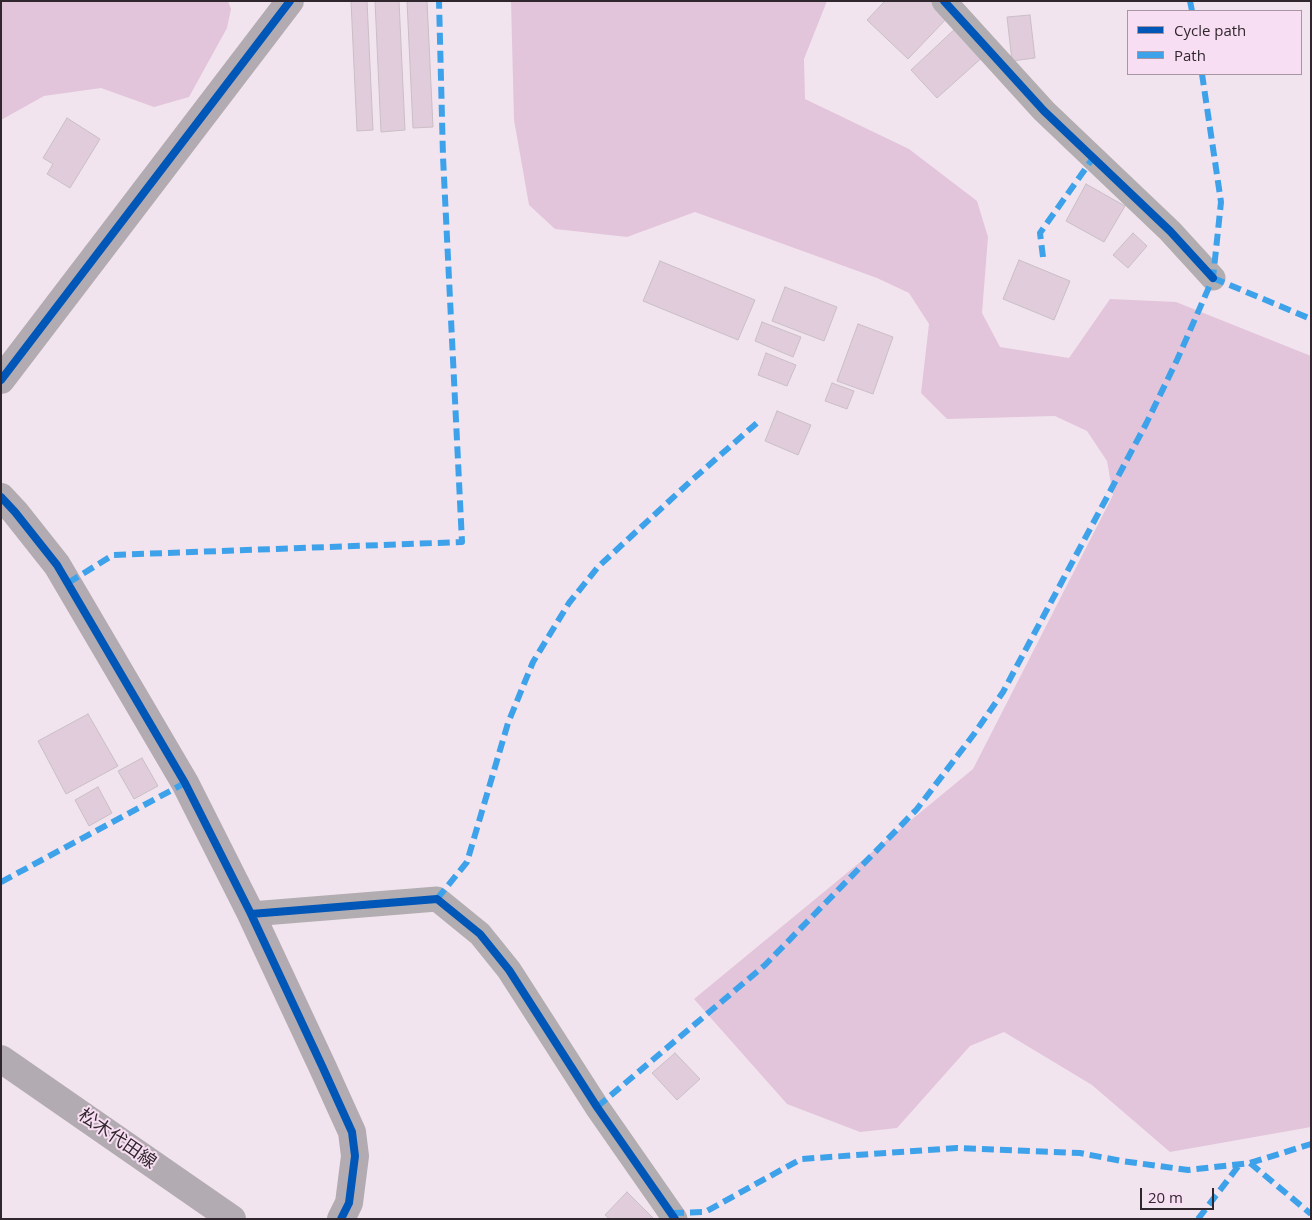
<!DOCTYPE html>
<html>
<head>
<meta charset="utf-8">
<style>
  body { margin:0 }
  #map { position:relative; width:1312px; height:1220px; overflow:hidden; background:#f2e4ee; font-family:"Open Sans",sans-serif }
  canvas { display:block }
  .frame { position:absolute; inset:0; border:2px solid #30272e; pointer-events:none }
  .legend { position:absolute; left:1127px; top:10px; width:175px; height:65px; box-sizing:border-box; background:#f8def2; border:1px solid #a895a4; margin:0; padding:6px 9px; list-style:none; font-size:15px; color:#30272e }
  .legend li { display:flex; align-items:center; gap:10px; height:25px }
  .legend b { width:25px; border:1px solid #a895a4 }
  .scale { position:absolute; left:1140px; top:1188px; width:74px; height:22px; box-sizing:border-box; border:2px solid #30272e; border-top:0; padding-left:6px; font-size:15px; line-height:18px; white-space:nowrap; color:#30272e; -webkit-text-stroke:4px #f8def2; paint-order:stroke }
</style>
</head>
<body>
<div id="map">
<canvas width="1312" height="1220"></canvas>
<div class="frame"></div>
<ul class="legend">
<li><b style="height:6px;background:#0057b8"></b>Cycle path</li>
<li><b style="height:6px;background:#3ea2eb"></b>Path</li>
</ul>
<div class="scale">20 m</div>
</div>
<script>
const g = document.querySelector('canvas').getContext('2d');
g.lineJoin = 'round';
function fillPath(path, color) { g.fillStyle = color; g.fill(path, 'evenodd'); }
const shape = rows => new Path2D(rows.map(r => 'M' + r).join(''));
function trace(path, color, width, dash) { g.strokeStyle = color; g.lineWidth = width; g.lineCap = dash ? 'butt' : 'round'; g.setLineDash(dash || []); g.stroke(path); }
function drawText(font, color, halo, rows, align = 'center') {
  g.font = font + ' "Open Sans","Noto Sans JP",sans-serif'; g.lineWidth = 4; g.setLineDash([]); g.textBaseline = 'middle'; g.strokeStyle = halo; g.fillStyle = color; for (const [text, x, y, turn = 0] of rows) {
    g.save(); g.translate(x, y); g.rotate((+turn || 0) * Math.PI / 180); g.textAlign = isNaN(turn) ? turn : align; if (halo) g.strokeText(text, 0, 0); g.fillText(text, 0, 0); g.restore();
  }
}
const green = shape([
  [1,1,228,1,231,9,227,28,189,97,154,107,101,88,44,96,1,120],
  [511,1,827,1,804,59,805,99,909,149,977,201,988,237,982,313,1000,347,1069,358,1110,299,1176,302,1311,356,1311,1127,1170,1152,1092,1085,1004,1032,970,1046,897,1128,860,1132,787,1104,694,999,973,769,1113,495,1107,461,1087,431,1055,416,947,419,921,393,929,324,909,293,877,278,695,212,627,237,555,229,529,205,514,120]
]);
const building = shape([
  [351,1,367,1,373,130,357,131,351,1],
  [375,1,399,1,405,130,381,132,375,1],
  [407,1,427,1,433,127,413,128,407,1],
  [885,1,934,1,949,16,908,59,867,20,885,1],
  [1030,15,1035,58,1012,61,1007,17,1030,15],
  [958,26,985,55,937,98,911,70,958,26],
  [67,118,100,139,70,188,47,174,53,164,43,158,67,118],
  [1086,184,1125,206,1104,242,1066,221,1086,184],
  [1133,233,1147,246,1128,268,1113,255,1133,233],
  [1019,260,1070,281,1054,320,1003,299,1019,260],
  [660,261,755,300,738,340,643,301,660,261],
  [785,287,837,307,824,341,772,321,785,287],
  [762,322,801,337,793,357,755,341,762,322],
  [858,324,893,337,873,394,837,381,858,324],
  [766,353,796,365,787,386,758,375,766,353],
  [832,383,854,391,847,409,825,401,832,383],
  [777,411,811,425,798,455,765,441,777,411],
  [88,714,118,766,66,794,38,741,88,714],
  [142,758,158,786,134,799,118,771,142,758],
  [98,787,112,813,89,826,75,800,98,787],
  [675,1053,700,1079,677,1100,652,1073,675,1053],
  [627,1192,654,1219,610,1219,605,1215,627,1192]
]);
const street = shape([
  [944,1,1044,111,1170,231,1213,278],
  [251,914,437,899,480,934,509,970,597,1107,675,1219]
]);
const secondary = shape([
  [1,380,290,1],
  [1,497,15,512,57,565,185,783,251,914,323,1068,352,1132,355,1156,349,1203,341,1219],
  [1,1059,232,1219]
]);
const quiet = shape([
  [1190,1,1192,11],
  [1043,257,1040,233,1093,158],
  [1213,278,1311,319],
  [68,583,113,555,462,542,443,157,439,1],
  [1,882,185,783],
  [437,899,467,862,508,723,533,662,569,603,598,567,692,480,758,422],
  [597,1107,765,965,917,809,974,734,1003,692,1146,424,1177,360,1213,278,1221,202,1202,74],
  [1250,1163,1311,1214],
  [672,1213,705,1212,801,1159,957,1148,1080,1153,1122,1161,1188,1170,1250,1163,1311,1144],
  [1198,1219,1240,1164]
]);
const cycleway = shape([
  [944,1,1044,111,1170,231,1213,278],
  [1,380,290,1],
  [1,497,15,512,57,565,185,783,251,914,323,1068,352,1132,355,1156,349,1203,341,1219],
  [251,914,437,899,480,934,509,970,597,1107,675,1219]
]);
const streetNames = [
  ["松木代田線",117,1139,35]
];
fillPath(green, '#e2c5db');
fillPath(building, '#e0ccdb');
trace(building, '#c9bec6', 1);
trace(street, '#b2adb1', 25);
trace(secondary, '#b3abb2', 28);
trace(quiet, '#3ea2eb', 6, [12, 6]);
trace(cycleway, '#0057b8', 8);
drawText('18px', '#30272e', '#f8def2', streetNames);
</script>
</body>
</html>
